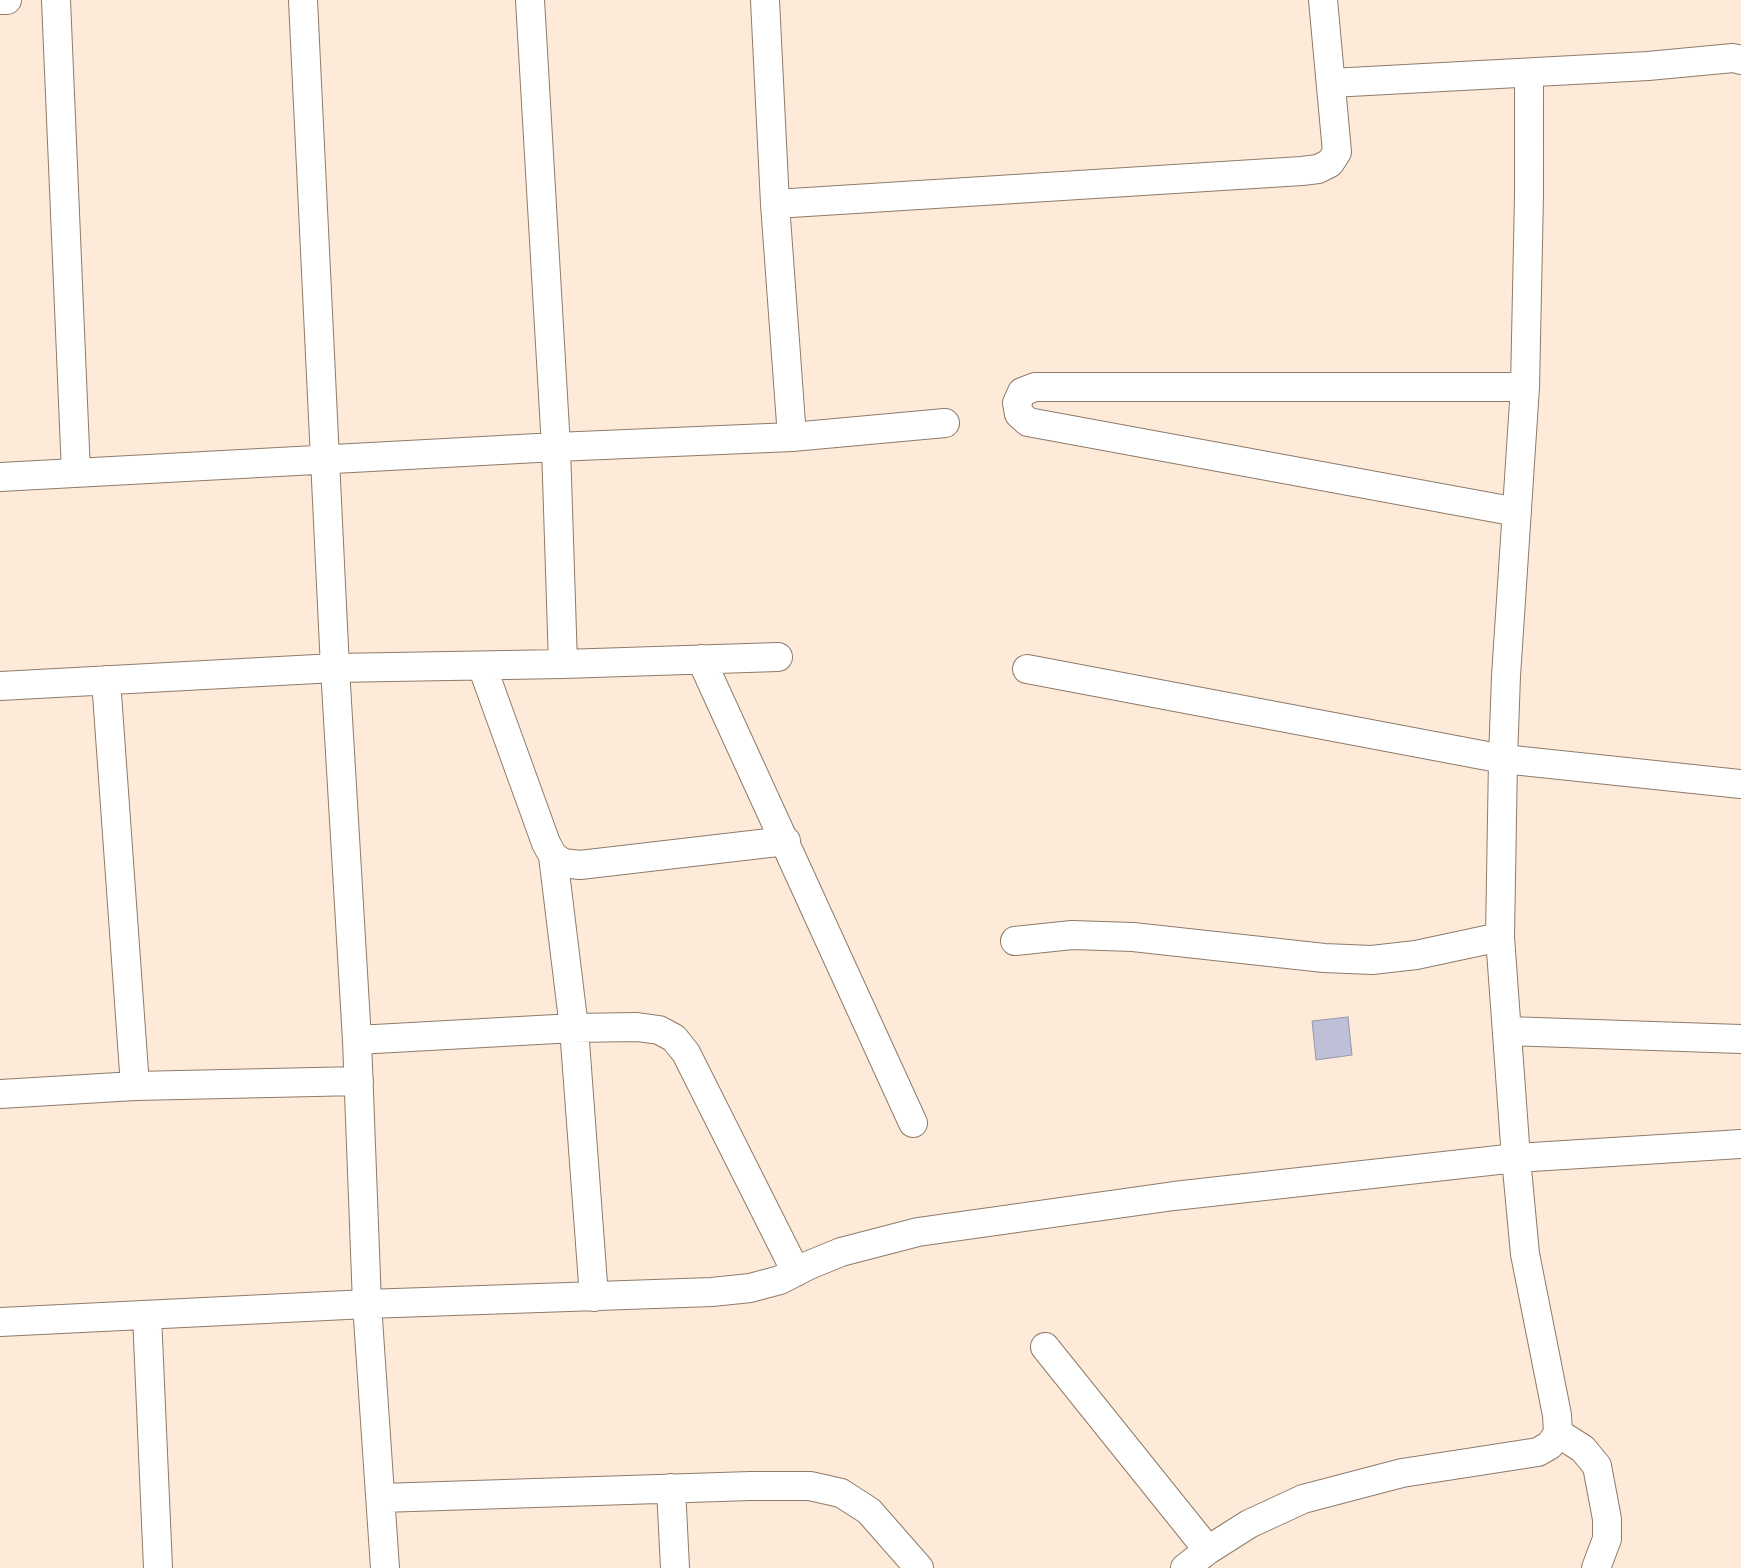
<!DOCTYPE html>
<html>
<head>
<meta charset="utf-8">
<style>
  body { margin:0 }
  canvas { display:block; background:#feead8 }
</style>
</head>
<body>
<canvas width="1741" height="1568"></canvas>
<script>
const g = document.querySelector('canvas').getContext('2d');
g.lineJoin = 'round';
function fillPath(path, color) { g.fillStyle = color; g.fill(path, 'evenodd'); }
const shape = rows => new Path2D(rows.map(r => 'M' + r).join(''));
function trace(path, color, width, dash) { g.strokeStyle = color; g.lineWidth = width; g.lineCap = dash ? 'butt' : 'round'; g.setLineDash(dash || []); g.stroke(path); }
const building = shape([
  [1348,1017,1352,1055,1316,1060,1312,1021,1348,1017]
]);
const minor = shape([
  [0,0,7,0],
  [56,0,76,473],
  [303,0,335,668,357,1040,367,1304,385,1568],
  [530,0,556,447,563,664],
  [765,0,775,204,792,437],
  [1331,83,1648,66,1733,58,1741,60],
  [775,204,1302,171,1318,169,1330,163,1337,152,1323,0],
  [0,477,556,447,792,437,945,423],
  [1517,512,1028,422,1019,414,1017,403,1022,392,1035,387,1525,387],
  [701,659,913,1123],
  [482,666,546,843,553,856,563,863,580,865,786,841],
  [1027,669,1503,759,1741,784],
  [106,680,135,1086],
  [0,686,335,668,563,664,778,657],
  [553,856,574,1028,594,1297],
  [1015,941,1072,935,1133,937,1324,958,1372,960,1416,955,1500,937],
  [1507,1031,1741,1039],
  [357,1040,574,1028,637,1027,659,1030,674,1038,686,1053,796,1272],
  [0,1094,135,1086,359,1081],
  [147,1315,158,1568],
  [0,1322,367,1304,712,1292,750,1288,780,1280,807,1266,841,1252,918,1232,1174,1196,1516,1158,1741,1144],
  [1045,1347,1208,1550],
  [1558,1433,1583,1449,1597,1466,1607,1519,1607,1539,1596,1568],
  [671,1488,675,1568],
  [381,1498,751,1486,810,1486,841,1493,869,1511,919,1568],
  [1185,1568,1208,1550,1249,1524,1303,1499,1402,1473,1538,1452,1550,1445,1558,1433,1557,1415,1525,1254,1516,1158,1500,937,1503,759,1506,676,1525,387,1529,195,1529,73]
]);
fillPath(building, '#bfc0d8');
trace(building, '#9798af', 1);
trace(minor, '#8e7b6b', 30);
trace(minor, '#fff', 28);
</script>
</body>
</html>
